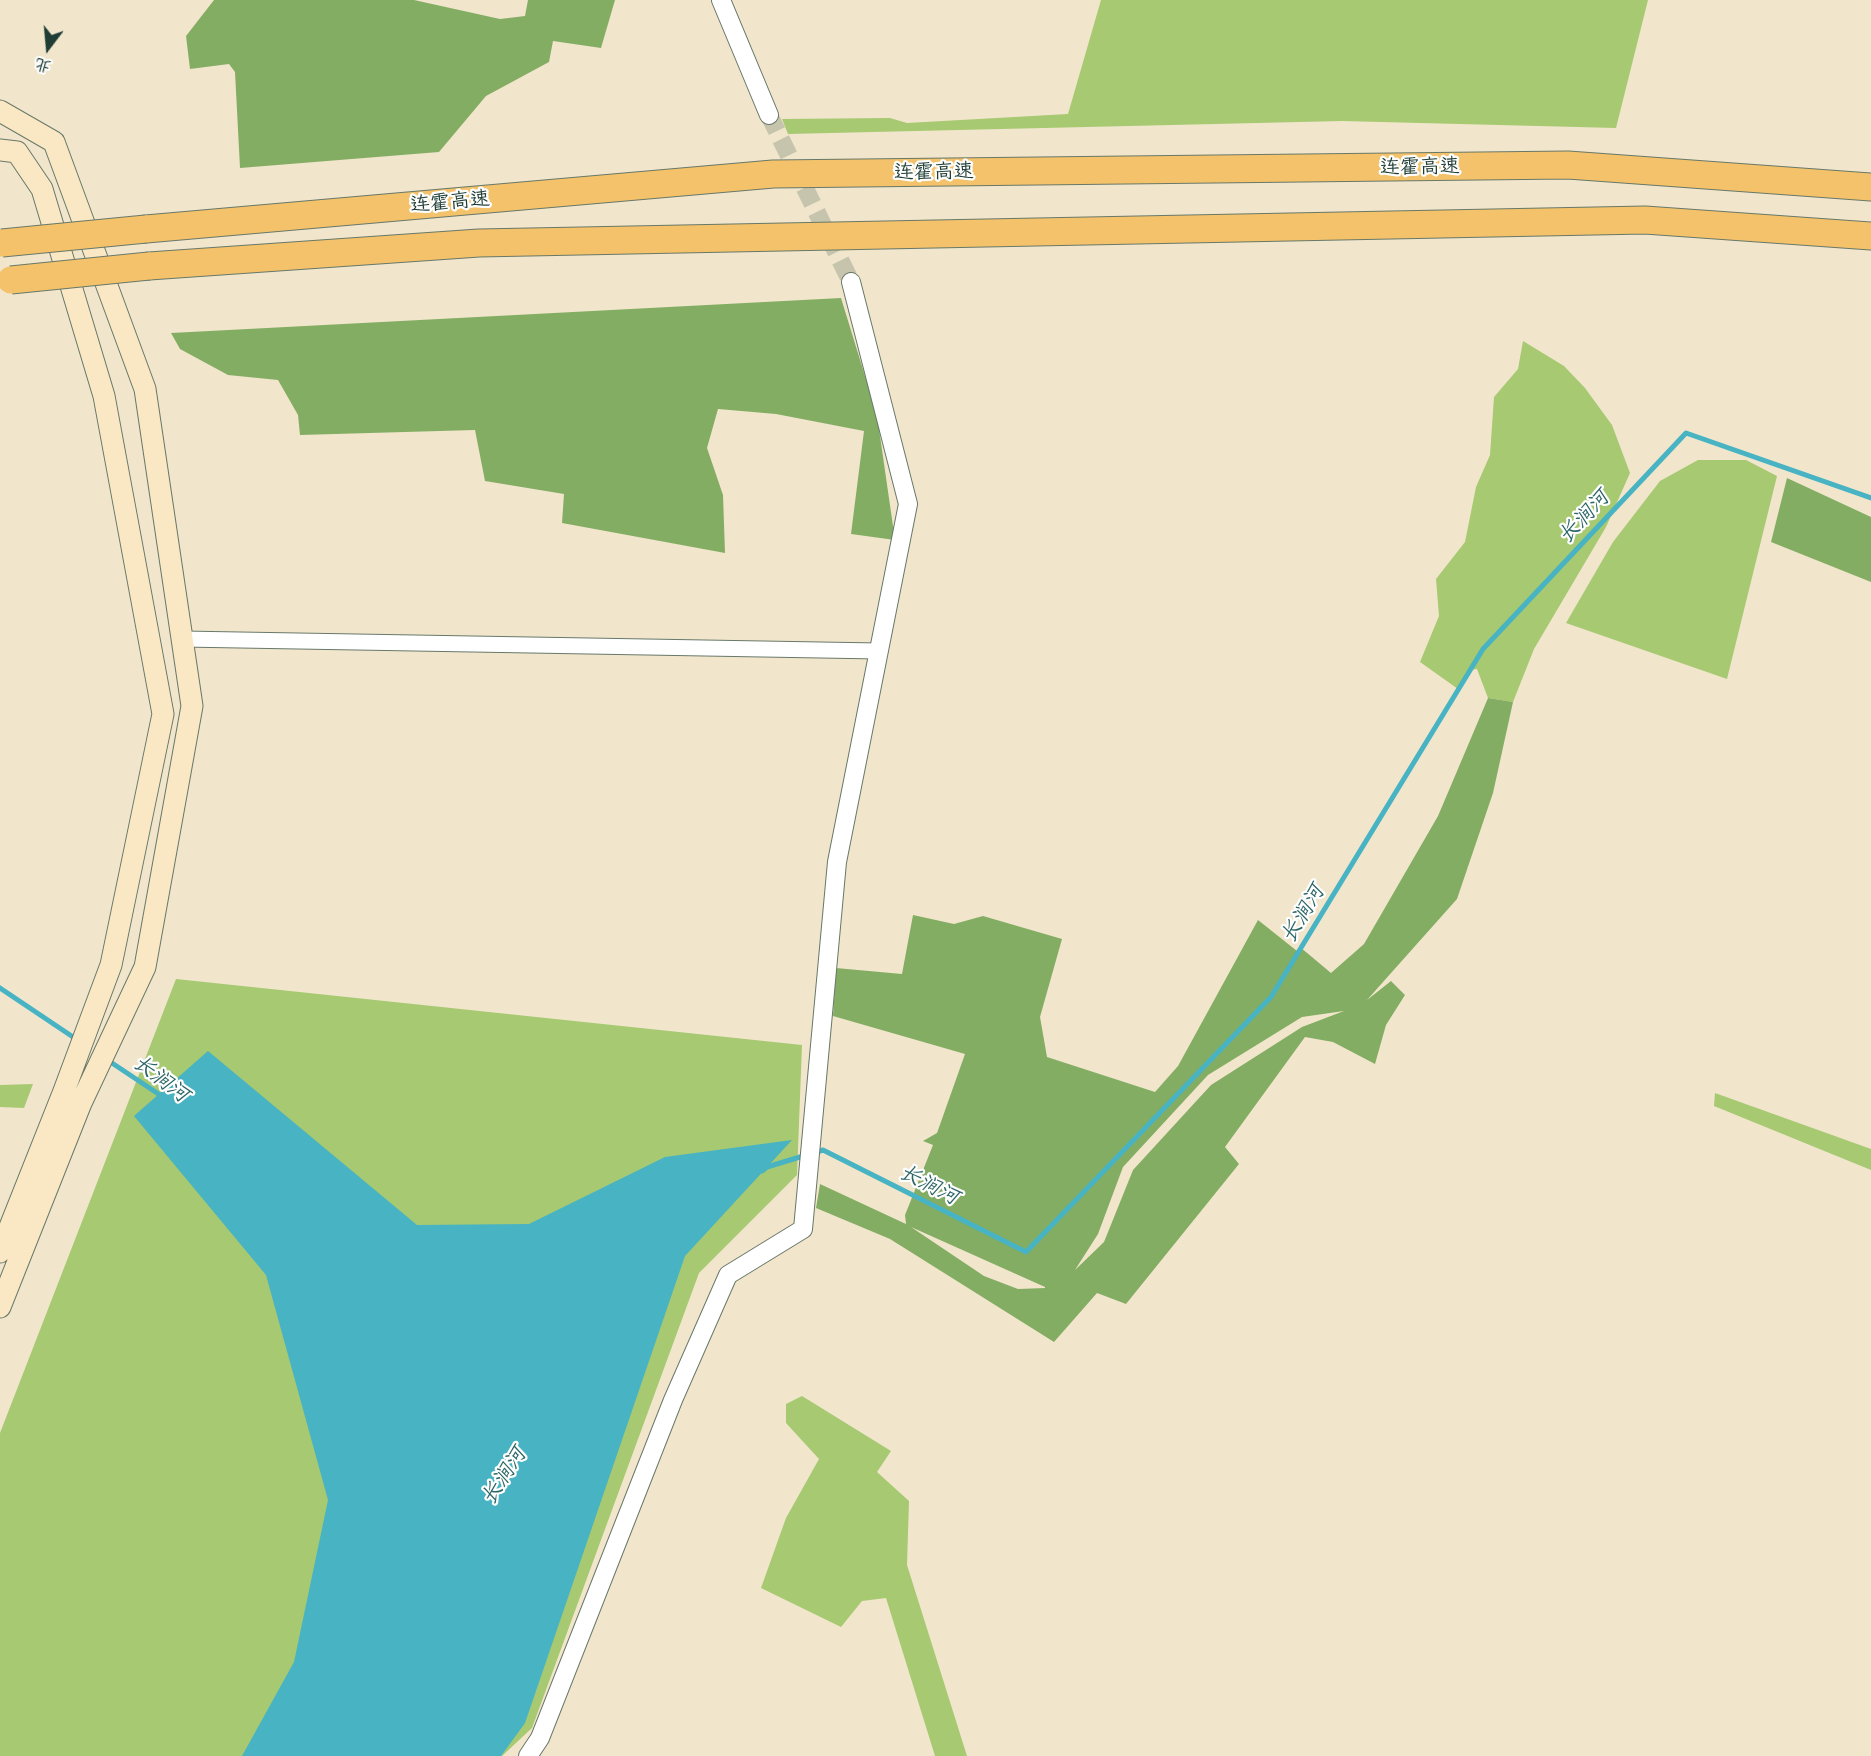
<!DOCTYPE html>
<html>
<head>
<meta charset="utf-8">
<style>
  body { margin:0 }
  #map { position:relative; width:1871px; height:1756px; overflow:hidden; background:#f1e6cc; font-family:"Comic Neue","LXGW WenKai TC",sans-serif }
  canvas { display:block }
  .north { position:absolute; left:18px; top:18px; width:60px; height:60px; -webkit-text-stroke:4px #fff; paint-order:stroke; rotate:196deg; font-size:16px; font-weight:700; line-height:24px; text-align:center; color:#1f3d34 }
  .north::after { content:''; display:block; margin:auto; width:21px; height:27px; background:#1f3d34; clip-path:polygon(50% 0,100% 100%,50% 72%,0 100%) }
</style>
</head>
<body>
<div id="map">
<canvas width="1871" height="1756"></canvas>
<div class="north">北</div>
</div>
<script>
const g = document.querySelector('canvas').getContext('2d');
g.lineJoin = 'round';
function fillPath(path, color) { g.fillStyle = color; g.fill(path, 'evenodd'); }
const shape = rows => new Path2D(rows.map(r => 'M' + r).join(''));
function trace(path, color, width, dash) { g.strokeStyle = color; g.lineWidth = width; g.lineCap = dash ? 'butt' : 'round'; g.setLineDash(dash || []); g.stroke(path); }
function drawText(font, color, halo, rows, align = 'center') {
  g.font = font + ' "Comic Neue","LXGW WenKai TC",sans-serif'; g.lineWidth = 4.5; g.setLineDash([]); g.textBaseline = 'middle'; g.strokeStyle = halo; g.fillStyle = color; for (const [text, x, y, turn = 0] of rows) {
    g.save(); g.translate(x, y); g.rotate((+turn || 0) * Math.PI / 180); g.textAlign = isNaN(turn) ? turn : align; if (halo) g.strokeText(text, 0, 0); g.fillText(text, 0, 0); g.restore();
  }
}
const green = shape([
  [1101,0,1648,0,1616,128,1342,121,788,134,782,119,890,118,907,123,1068,114],
  [1523,341,1564,366,1585,388,1612,425,1630,473,1606,527,1534,649,1513,702,1488,698,1477,669,1469,670,1458,689,1420,662,1439,616,1436,579,1465,542,1476,487,1490,455,1494,397,1518,369],
  [1698,460,1746,460,1777,476,1727,679,1566,623,1613,542,1660,481],
  [176,979,802,1045,797,1175,699,1273,532,1728,502,1756,0,1756,0,1433],
  [33,1084,24,1108,0,1107,0,1085],
  [1715,1093,1871,1149,1871,1170,1714,1106],
  [802,1396,891,1451,877,1472,909,1501,907,1565,967,1756,935,1756,886,1598,862,1601,841,1627,761,1588,786,1518,819,1459,786,1423,786,1404]
]);
const forest = shape([
  [214,0,414,0,500,19,525,16,528,0,615,0,601,48,553,41,549,62,486,96,439,152,240,168,235,72,229,64,190,69,186,36],
  [841,298,877,415,895,540,851,534,864,431,776,414,718,409,707,448,723,495,725,553,562,523,564,494,485,481,475,430,300,435,298,415,278,380,228,375,180,349,171,333],
  [1787,478,1871,517,1871,582,1771,542],
  [1488,698,1513,702,1493,793,1457,899,1367,1000,1391,981,1405,995,1386,1025,1375,1064,1333,1042,1305,1037,1225,1147,1239,1164,1126,1304,1097,1293,1054,1342,890,1239,816,1208,820,1184,906,1224,905,1215,933,1145,923,1141,937,1133,965,1054,833,1016,836,968,902,974,913,915,954,924,983,916,1062,939,1040,1017,1047,1057,1155,1092,1178,1066,1258,920,1297,951,1300,947,1331,973,1364,944,1438,816],
  [1344,1011,1302,1027,1211,1085,1133,1170,1104,1242,1075,1270,1098,1234,1123,1167,1208,1075,1302,1017],
  [911,1227,1045,1287,1045,1288,1018,1289,984,1276]
]);
const water = shape([
  [208,1051,417,1225,529,1224,665,1157,792,1140,685,1256,525,1723,501,1756,242,1756,294,1662,328,1500,266,1275,134,1116]
]);
const stream = shape([
  [0,988,79,1041],
  [106,1059,163,1097],
  [762,1171,767,1167,823,1150,1026,1252,1271,997,1483,649,1686,433,1871,498]
]);
const tertiaryTunnel = shape([
  [769,115,851,282]
]);
const minor = shape([
  [182,639,879,651]
]);
const tertiary = shape([
  [721,0,769,115],
  [528,1756,540,1738,673,1400,728,1275,803,1229,837,862,908,504,851,282]
]);
const secondary = shape([
  [0,111,54,142,145,389,192,706,145,967,81,1103,0,1307],
  [0,150,17,152,42,189,104,396,163,714,111,965,64,1091,0,1252]
]);
const motorway = shape([
  [146,229,773,174,1568,165,1871,187],
  [149,266,479,243,1645,220,1871,236]
]);
const motorwayBridge = shape([
  [2,243,146,229],
  [11,280,149,266]
]);
const streetNames = [
  ["连霍高速",1420,167,-1],
  ["连霍高速",934,172,-1],
  ["连霍高速",450,202,-5]
];
const waterNames = [
  ["长涧河",1584,517,-47],
  ["长涧河",1303,914,-59],
  ["长涧河",161,1079,37],
  ["长涧河",929,1185,27],
  ["长涧河",504,1476,-57]
];
fillPath(green, '#a6c972');
fillPath(forest, '#84ad64');
fillPath(water, '#47b3c3');
trace(stream, '#47b3c3', 5);
trace(tertiaryTunnel, '#c7c4ae', 18, [18, 9]);
trace(minor, '#687869', 17);
trace(tertiary, '#687869', 20);
trace(secondary, '#687869', 23);
trace(motorway, '#687869', 29);
trace(minor, '#fff', 15);
trace(tertiary, '#fff', 18);
trace(secondary, '#fae7c3', 21);
trace(motorway, '#f3c26a', 27);
trace(motorwayBridge, '#687869', 29, []);
trace(motorwayBridge, '#f3c26a', 27);
drawText('20px', '#1f3d34', '#fff', streetNames);
drawText('italic 21px', '#2d6666', '#fff', waterNames);
</script>
</body>
</html>
